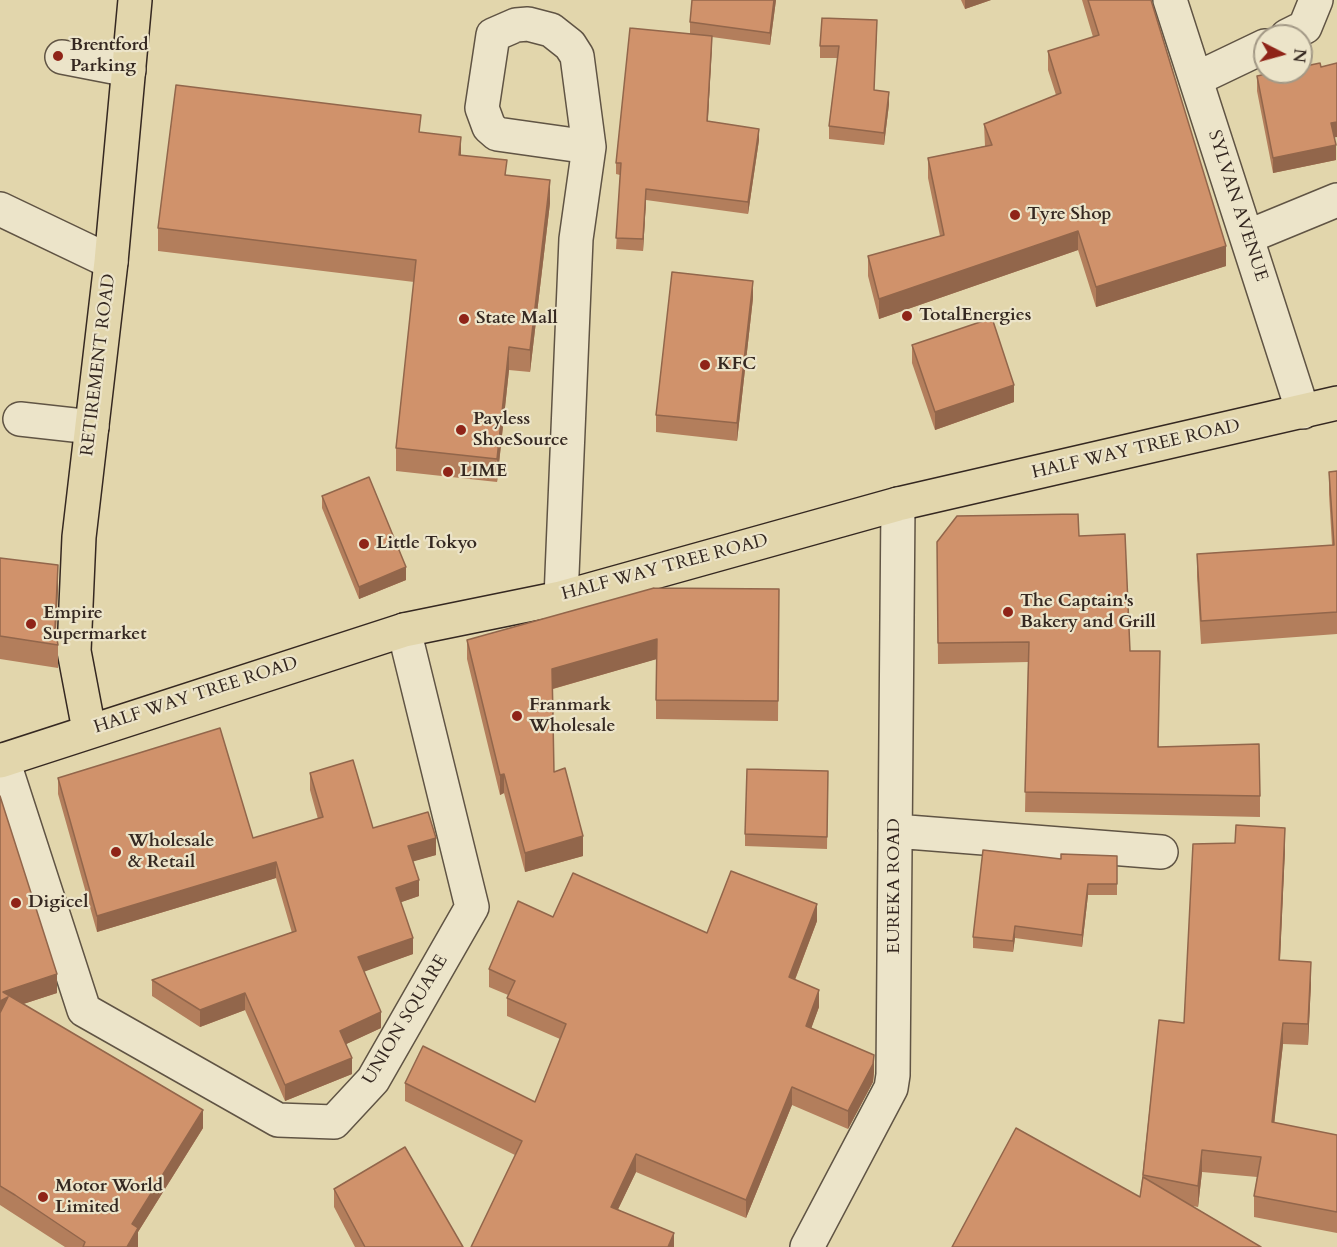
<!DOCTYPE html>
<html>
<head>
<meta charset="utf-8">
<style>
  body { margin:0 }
  #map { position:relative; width:1337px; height:1247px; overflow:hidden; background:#e2d6ac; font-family:Cardo,serif }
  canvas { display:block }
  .north { position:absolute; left:1253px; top:24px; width:60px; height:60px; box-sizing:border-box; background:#ece4c9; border:2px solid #a39986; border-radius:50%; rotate:96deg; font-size:16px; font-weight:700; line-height:24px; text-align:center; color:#352821 }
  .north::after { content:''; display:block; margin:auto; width:21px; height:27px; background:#8f2418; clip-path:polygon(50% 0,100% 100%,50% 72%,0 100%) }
</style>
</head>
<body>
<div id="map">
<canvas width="1337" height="1247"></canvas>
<div class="north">N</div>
</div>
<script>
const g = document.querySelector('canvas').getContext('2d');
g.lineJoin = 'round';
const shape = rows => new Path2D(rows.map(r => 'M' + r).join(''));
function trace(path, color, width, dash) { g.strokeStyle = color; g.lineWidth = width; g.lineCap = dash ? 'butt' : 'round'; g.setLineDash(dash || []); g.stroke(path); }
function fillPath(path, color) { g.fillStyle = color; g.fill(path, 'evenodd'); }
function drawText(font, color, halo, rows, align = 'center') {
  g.font = font + ' Cardo,serif'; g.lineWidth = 4.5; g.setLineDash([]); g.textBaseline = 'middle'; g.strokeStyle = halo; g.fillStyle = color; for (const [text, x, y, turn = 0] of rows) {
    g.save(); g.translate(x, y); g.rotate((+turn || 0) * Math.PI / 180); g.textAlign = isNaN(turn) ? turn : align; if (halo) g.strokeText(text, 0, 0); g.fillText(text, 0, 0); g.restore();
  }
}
const minor = shape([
  [1170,0,1303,412],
  [1287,36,1305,27,1316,0],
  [62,57,129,70],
  [1196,79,1265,46],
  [0,209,111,262],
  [1247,237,1337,200],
  [20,419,92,427],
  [561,598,576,239,589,147,577,56,570,45,551,30,528,24,516,25,493,35,482,108,489,127,497,134,589,147],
  [3,760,84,1010,278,1120,334,1122,373,1080,472,907,404,630],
  [895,831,1161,852],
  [807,1247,891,1088,893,1075,898,504]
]);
const major = shape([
  [89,730,74,651,79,537,111,262,135,0],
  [0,761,404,630,561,598,898,504,1337,403]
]);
const wall = shape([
  [776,0,770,45,712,37,708,121,759,140,748,214,646,200,643,251,616,249,620,175,616,174,616,163,690,34,690,22],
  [961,0,991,0,965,9],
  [1082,0,1151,0,1226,266,1096,307,1078,250,879,319,868,276,868,256,940,236,928,178,928,158,985,146,984,124,1056,95,1048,70,1048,51,1093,37],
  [877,32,874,90,889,104,884,145,829,139,829,126,838,58,820,58,820,46],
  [1337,63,1337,137,1334,137,1336,160,1273,173,1257,91,1257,76,1321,67],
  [421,132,461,156,507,175,550,203,530,372,509,370,497,482,396,471,396,448,414,282,158,251,158,228],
  [753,298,737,441,656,432,656,415],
  [912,345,1014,402,935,430,912,363],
  [1337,471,1337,634,1201,644,1197,577,1197,554,1332,545,1329,494,1329,472],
  [322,496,406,580,359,599,322,508],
  [1079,536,1130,651,1159,747,1260,796,1260,817,1025,812,1028,662,938,664,937,542],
  [0,558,58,588,56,633,58,645,58,668,0,659],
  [779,589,778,721,656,719,656,659,553,689,554,772,583,856,525,872,504,793,500,795,467,659,467,640],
  [828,771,827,849,745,846,745,834],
  [310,773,373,828,436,855,413,861,419,896,401,902,413,954,364,971,381,1028,346,1044,352,1074,285,1101,245,1010,200,1027,152,996,152,980,292,933,276,878,97,932,58,794,58,778,253,838,318,819,310,790],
  [0,796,57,993,23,1004,203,1128,138,1232,138,1247,65,1247,0,1205],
  [1285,849,1280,960,1311,983,1308,1045,1283,1044,1274,1123,1337,1135,1337,1233,1254,1217,1254,1196,1257,1177,1202,1172,1198,1207,1140,1197,1159,1020,1184,1023],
  [1117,856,1117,895,1088,895,1082,947,1015,938,1013,952,973,948,973,937,1061,859],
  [553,917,707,933,817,921,795,980,819,1007,811,1028,874,1072,873,1082,848,1129,792,1105,746,1218,636,1172,618,1209,674,1247,515,1155,405,1101,405,1083,535,1102,560,1039,507,1016,507,998,508,995,489,987,489,969],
  [334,1189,463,1247,355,1247,334,1207]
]);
const shadedWall = shape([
  [774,0,776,0,770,45,770,33],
  [965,0,991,0,965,9],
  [712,36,712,47,707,133,707,121],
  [889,92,889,104,884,145,884,133],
  [1337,122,1337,137,1331,138,1331,123],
  [759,129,759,140,748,214,748,202],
  [461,137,461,160,459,155],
  [1336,145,1336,160,1273,173,1273,158],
  [550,180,550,203,530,372,530,350],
  [646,189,646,200,643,251,643,239],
  [1078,231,1078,250,879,319,879,299],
  [1226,246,1226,266,1096,307,1096,287],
  [753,281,753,298,737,441,737,423],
  [509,347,509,370,497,482,497,459],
  [1014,385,1014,402,935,430,935,412],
  [58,565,58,588,55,645,55,628],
  [406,567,406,580,359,599,359,587],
  [657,639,657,659,552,689,552,669],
  [504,774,504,793,500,795,500,775],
  [1285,828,1285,849,1279,981,1279,960],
  [583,836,583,856,525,872,525,853],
  [436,838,436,855,408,863,408,846],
  [276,862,276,878,97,932,97,916],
  [419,880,419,896,396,904,396,888],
  [1088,884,1088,895,1082,947,1082,935],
  [817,904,817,921,789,995,789,977],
  [1015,926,1015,938,1013,952,1013,941],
  [413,938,413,954,358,974,358,957],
  [1311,962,1311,983,1308,1045,1308,1024],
  [57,974,57,993,8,1009,0,1019,0,1001,3,992],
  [819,990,819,1007,806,1043,806,1026],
  [245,993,245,1010,200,1027,200,1010],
  [381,1012,381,1028,340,1047,340,1031],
  [1283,1023,1283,1044,1272,1144,1272,1122],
  [874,1055,874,1072,873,1082,848,1129,848,1111],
  [352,1058,352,1074,285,1101,285,1085],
  [792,1087,792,1105,746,1218,746,1200],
  [203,1110,203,1128,138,1232,138,1247,127,1247,132,1224],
  [1202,1150,1202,1172,1198,1207,1198,1186],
  [636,1154,636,1172,611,1224,611,1207],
  [674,1233,674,1247,668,1247]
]);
const building = shape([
  [692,0,774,0,770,33,690,22,692,0],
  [1088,0,1151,0,1226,246,1096,287,1078,231,879,299,868,256,944,235,928,158,992,145,984,124,1061,93,1048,51,1099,35,1088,0],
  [822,18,877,20,874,90,889,92,884,133,829,126,839,46,820,46,822,18],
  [630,28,712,36,707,121,759,129,748,202,646,189,643,239,616,238,621,163,616,163,630,28],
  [1320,63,1321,67,1337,63,1337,122,1331,123,1336,145,1273,158,1257,76,1276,72,1301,72,1301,67,1320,63],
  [176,85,421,115,419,132,461,137,459,155,507,160,505,175,550,180,530,350,509,347,497,459,396,448,416,260,158,228,176,85],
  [672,272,753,281,737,423,656,415,672,272],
  [992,318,1014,385,935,412,912,345,992,318],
  [1337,471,1337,612,1201,621,1197,554,1334,545,1329,472,1337,471],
  [369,477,406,567,359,587,322,496,369,477],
  [1078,514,1079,536,1125,534,1130,651,1160,651,1158,747,1259,744,1260,796,1025,792,1029,642,938,643,937,542,957,516,1078,514],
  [0,558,58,565,55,628,58,645,0,636,0,558],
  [654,588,779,589,778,701,656,700,657,639,552,669,554,772,565,768,583,836,525,853,504,774,500,775,467,640,654,588],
  [220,728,253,838,323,817,310,773,353,760,373,828,428,812,436,838,408,846,419,880,396,888,413,938,358,957,381,1012,340,1031,352,1058,285,1085,245,993,200,1010,152,980,296,931,276,862,97,916,58,778,220,728],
  [747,769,828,771,827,837,745,834,747,769],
  [0,796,57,974,3,992,203,1110,132,1224,138,1228,127,1247,83,1247,85,1242,15,1195,0,1186,0,1013,8,997,0,1001,0,796],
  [1236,825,1285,828,1279,960,1311,962,1308,1024,1283,1023,1272,1122,1337,1135,1337,1212,1254,1196,1261,1157,1202,1150,1198,1186,1143,1175,1159,1020,1184,1023,1193,844,1235,843,1236,825],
  [983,850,1061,859,1061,854,1117,856,1117,884,1088,884,1082,935,1015,926,1013,941,973,937,983,850],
  [731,871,817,904,789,977,819,990,806,1026,874,1055,873,1064,848,1111,792,1087,746,1200,636,1154,611,1207,674,1233,668,1247,471,1247,522,1141,405,1083,423,1046,535,1102,566,1024,507,998,515,981,489,969,518,901,553,917,573,873,707,933,731,871],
  [1016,1128,1140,1197,1143,1177,1261,1247,952,1247,1016,1128],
  [405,1147,463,1247,365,1247,334,1189,405,1147]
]);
const markers = [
  [58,56,6,"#8f2418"],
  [1015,215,6,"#8f2418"],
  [907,316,6,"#8f2418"],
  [464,319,6,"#8f2418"],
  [705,365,6,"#8f2418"],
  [461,430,6,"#8f2418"],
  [448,472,6,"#8f2418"],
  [364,544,6,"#8f2418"],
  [1008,612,6,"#8f2418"],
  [31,624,6,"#8f2418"],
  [517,716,6,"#8f2418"],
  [116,852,6,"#8f2418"],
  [16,903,6,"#8f2418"],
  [43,1197,6,"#8f2418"]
];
const poiNames = [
  ["Brentford",70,46],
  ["Parking",70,67],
  ["Tyre Shop",1027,215],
  ["TotalEnergies",919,316],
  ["State Mall",476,319],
  ["KFC",717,365],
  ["Payless",473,420],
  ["ShoeSource",473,441],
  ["LIME",460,472],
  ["Little Tokyo",376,544],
  ["The Captain's",1020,602],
  ["Bakery and Grill",1020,623],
  ["Empire",43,614],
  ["Supermarket",43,635],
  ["Franmark",529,706],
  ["Wholesale",529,727],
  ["Wholesale",128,842],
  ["& Retail",128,863],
  ["Digicel",28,903],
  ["Motor World",55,1187],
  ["Limited",55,1208]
];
const streetNames = [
  ["SYLVAN AVENUE",1237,206,72],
  ["RETIREMENT ROAD",99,365,-83],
  ["HALF WAY TREE ROAD",1136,450,-13],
  ["HALF WAY TREE ROAD",665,568,-15],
  ["HALF WAY TREE ROAD",196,696,-18],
  ["EUREKA ROAD",895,886,-90],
  ["UNION SQUARE",406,1020,-59]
];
trace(minor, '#605444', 36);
trace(major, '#352821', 36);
trace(minor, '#ece4c9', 33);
trace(major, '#e2d6ac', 33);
fillPath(wall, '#b37e5c');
fillPath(shadedWall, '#92664b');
fillPath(building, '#d0926b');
trace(building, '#92664b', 1.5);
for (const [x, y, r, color] of markers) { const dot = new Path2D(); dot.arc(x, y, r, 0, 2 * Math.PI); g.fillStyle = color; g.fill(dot); trace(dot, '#ece4c9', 2); }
drawText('bold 18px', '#352821', '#ece4c9', poiNames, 'left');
drawText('18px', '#352821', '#ece4c9', streetNames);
</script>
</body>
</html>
